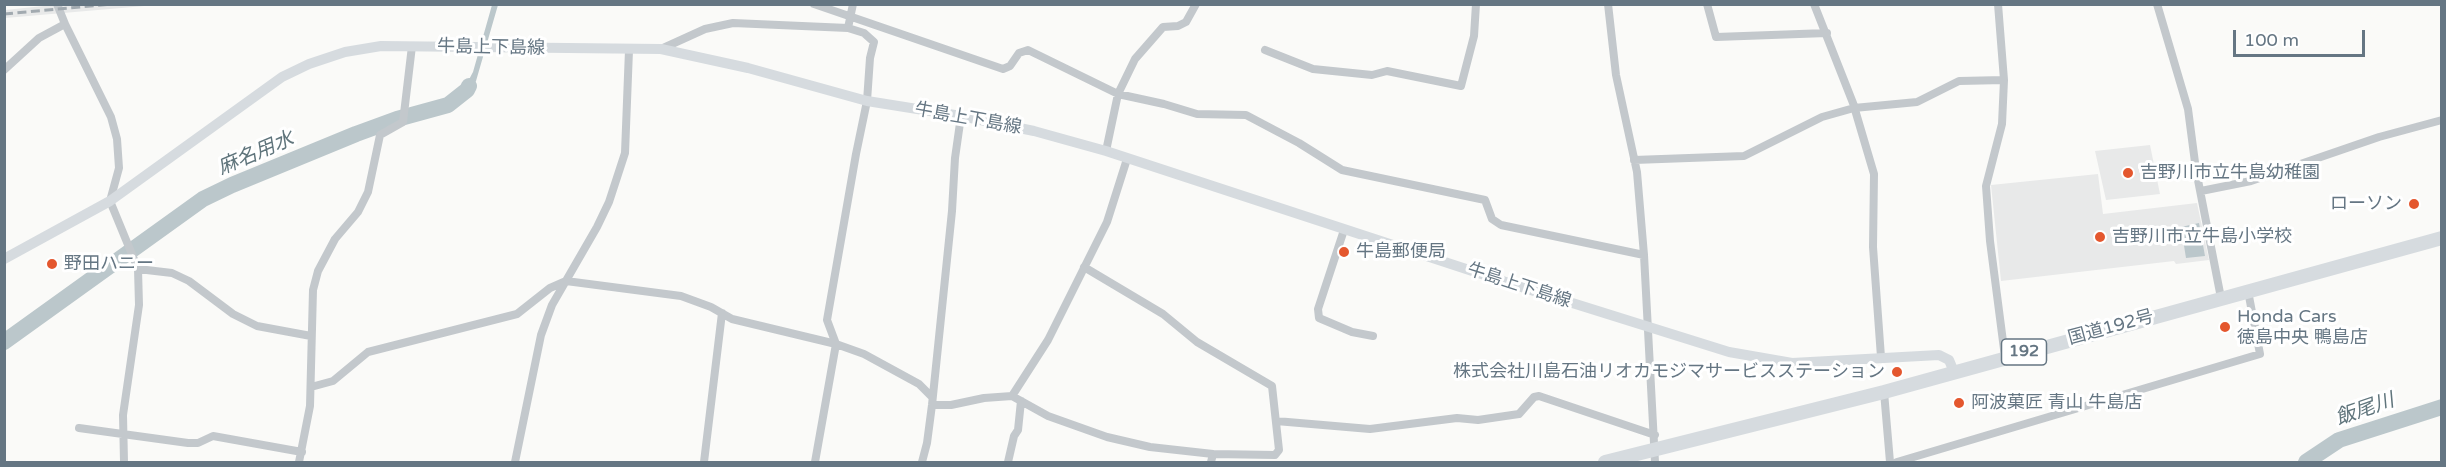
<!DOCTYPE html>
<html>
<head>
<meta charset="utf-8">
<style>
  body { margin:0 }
  #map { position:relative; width:2446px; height:467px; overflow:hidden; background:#fafaf8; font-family:"Varela Round",sans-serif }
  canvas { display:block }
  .frame { position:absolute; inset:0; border:6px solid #657683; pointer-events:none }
  .scale { position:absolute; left:2233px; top:30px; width:132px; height:27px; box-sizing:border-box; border:3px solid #657683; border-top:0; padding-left:8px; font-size:18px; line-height:21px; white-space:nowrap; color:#657683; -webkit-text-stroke:4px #fff; paint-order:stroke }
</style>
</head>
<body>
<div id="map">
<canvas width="2446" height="467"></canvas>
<div class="frame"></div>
<div class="scale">100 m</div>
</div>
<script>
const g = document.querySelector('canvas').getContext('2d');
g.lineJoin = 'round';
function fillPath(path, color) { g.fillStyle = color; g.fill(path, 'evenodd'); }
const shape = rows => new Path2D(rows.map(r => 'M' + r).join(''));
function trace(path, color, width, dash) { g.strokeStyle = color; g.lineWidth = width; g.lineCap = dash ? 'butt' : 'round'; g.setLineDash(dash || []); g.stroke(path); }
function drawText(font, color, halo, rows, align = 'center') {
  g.font = font + ' "Varela Round","Noto Sans JP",sans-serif'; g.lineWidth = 6; g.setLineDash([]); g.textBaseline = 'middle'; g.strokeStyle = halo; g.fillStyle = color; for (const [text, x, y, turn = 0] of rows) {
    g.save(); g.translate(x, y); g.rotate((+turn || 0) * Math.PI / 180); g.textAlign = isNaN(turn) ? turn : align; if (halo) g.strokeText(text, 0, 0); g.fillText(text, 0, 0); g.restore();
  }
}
const built = shape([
  [63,4,156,5,5,18,5,10],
  [2150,145,2160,194,2106,200,2095,151],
  [2098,174,2103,214,2197,203,2209,260,2176,264,2174,261,2001,281,1991,185]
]);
const water = shape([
  [492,5,498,5,476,81,467,95,459,102,449,101,465,87,473,72],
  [2199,223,2205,256,2186,258,2181,227]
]);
const river = shape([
  [4,342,203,199,232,185,356,134,397,119,448,105,467,90,469,86],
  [2306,462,2339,440,2442,407]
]);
const minor = shape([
  [57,4,65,24,111,117,117,139,119,168,110,201,138,269,139,305,123,415,124,462],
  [814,4,1003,69,1010,66,1019,53,1028,50,1118,94,1164,104,1197,114,1246,115,1299,143,1342,170,1485,200,1492,219,1501,225,1644,255],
  [1608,4,1616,75,1637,172,1644,255,1655,462],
  [1707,4,1716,37,1827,33],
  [1814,4,1853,103,1874,174,1873,247,1881,357],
  [1998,4,2004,80,2002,124,1986,186,1990,241,2005,357],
  [2157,4,2188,109,2196,170,2221,298],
  [848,28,853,4],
  [661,49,705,29,733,23,848,28,864,33,874,42,870,58,867,101,856,154,827,320,836,344,815,462],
  [1265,50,1313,69,1372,75,1387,71,1461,86,1474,36,1476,4],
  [4,70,39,38,65,24],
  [1106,151,1118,94,1135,59,1163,27,1178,26,1186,22,1196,4],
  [1634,160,1744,156,1822,117,1854,108,1917,102,1959,81,2004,80],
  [2201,191,2251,181,2379,137,2442,120],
  [1344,230,1318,309,1319,318,1352,332,1373,336],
  [1084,267,1163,314,1197,342,1272,386,1279,450,1275,455,1213,454],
  [138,269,172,273,189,281,233,314,257,326,311,336],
  [311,387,333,381,368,352,517,314,550,288,566,281,681,296,711,307,732,319,836,344,864,354,919,384,932,397],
  [1884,392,1890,462],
  [1012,396,1048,340,1107,222,1127,159],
  [932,405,951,405,984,398,1012,396,1048,416,1107,437,1150,447,1213,454,1211,462],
  [1276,421,1370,429,1457,418,1478,420,1519,414,1534,397,1539,396,1655,435],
  [79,428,188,443,198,443,213,436,302,452],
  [299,462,310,406,313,290,318,271,335,239,358,212,368,192,380,135,403,122,412,46],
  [515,462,541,335,552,305,597,227,609,202,625,153,629,50],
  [704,462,722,313],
  [922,462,927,443,932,405,952,211,955,158,961,116],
  [1008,462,1014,436,1018,430,1021,401],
  [1897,462,2260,354,2248,291]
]);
const secondary = shape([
  [4,259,110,201,282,77,309,64,345,52,381,46,661,49,748,68,867,101,961,116,1034,131,1106,151,1518,286,1729,352,1792,363,1939,355,1949,360,1954,372]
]);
const trunk = shape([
  [1605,462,1884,392,2442,238]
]);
const rail = shape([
  [4,14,112,4]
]);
const markers = [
  [2128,173,6,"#e4572e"],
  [2414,204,6,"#e4572e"],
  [2100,237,6,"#e4572e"],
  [1344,252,6,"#e4572e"],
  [52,264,6,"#e4572e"],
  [2225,327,6,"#e4572e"],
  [1897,372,6,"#e4572e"],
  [1959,403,6,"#e4572e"]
];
const shields = [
  [2024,352,45]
];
const shieldNames = [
  ["192",2024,352]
];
const streetNames = [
  ["牛島上下島線",491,48,1],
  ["牛島上下島線",968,119,10],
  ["牛島上下島線",1519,286,18],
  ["国道192号",2111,328,-15]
];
const poiNames = [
  ["吉野川市立牛島幼稚園",2140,173],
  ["ローソン",2402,204,"right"],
  ["吉野川市立牛島小学校",2112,237],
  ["牛島郵便局",1356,252],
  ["野田ハニー",64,264],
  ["Honda Cars",2237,317],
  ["徳島中央 鴨島店",2237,338],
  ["株式会社川島石油リオカモジマサービスステーション",1885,372,"right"],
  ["阿波菓匠 青山 牛島店",1971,403]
];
const waterNames = [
  ["麻名用水",256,154,-23],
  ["飯尾川",2365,410,-19]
];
fillPath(built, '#e8e9e9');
fillPath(water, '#bbc7cb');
trace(river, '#bbc7cb', 16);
trace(minor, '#c3c8cc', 8);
trace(secondary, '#d6dbdf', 10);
trace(trunk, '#d6dbdf', 14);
trace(rail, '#a2aab0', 3, [9, 4.5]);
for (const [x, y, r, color] of markers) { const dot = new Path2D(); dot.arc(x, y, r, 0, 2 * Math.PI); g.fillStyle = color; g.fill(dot); trace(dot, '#fff', 2); }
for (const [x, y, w] of shields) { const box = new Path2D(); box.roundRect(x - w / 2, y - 13, w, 26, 4.5); g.fillStyle = '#fff'; g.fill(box); trace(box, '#657683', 1.5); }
drawText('bold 16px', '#657683', null, shieldNames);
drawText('18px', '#657683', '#fff', streetNames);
drawText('18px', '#657683', '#fff', poiNames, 'left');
drawText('italic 20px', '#60757c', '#fff', waterNames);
</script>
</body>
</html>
